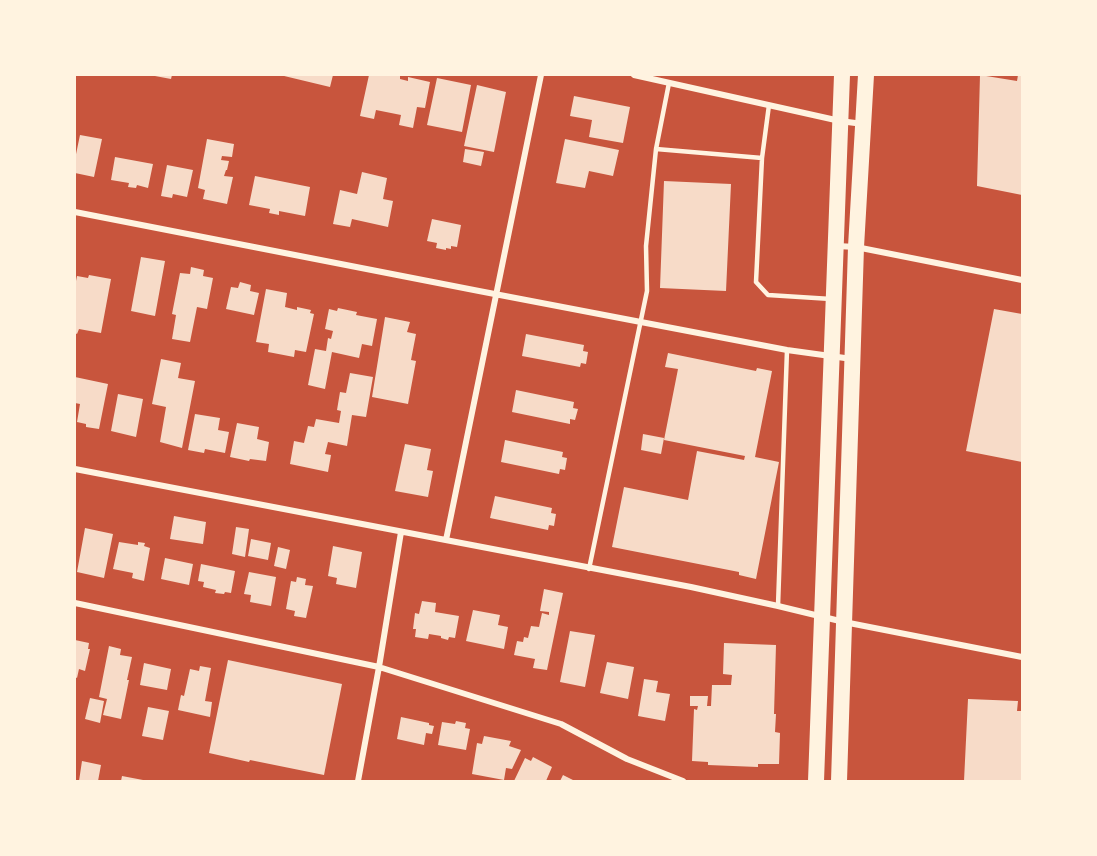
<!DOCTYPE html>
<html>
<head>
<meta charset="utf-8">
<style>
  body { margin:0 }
  #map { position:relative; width:1097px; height:856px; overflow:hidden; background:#c8553d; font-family:Helvetica,sans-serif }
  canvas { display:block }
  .frame { position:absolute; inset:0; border:76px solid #fff3e0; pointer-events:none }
</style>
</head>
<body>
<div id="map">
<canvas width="1097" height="856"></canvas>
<div class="frame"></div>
</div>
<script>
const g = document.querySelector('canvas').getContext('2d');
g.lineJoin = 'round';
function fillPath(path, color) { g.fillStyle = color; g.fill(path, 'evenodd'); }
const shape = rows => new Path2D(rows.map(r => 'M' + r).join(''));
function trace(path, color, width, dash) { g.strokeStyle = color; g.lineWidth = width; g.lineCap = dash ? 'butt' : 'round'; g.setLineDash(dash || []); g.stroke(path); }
const building = shape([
  [155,75,172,75,171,79,155,76],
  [280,75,333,75,330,87],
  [369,75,400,75,400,79,408,81,408,77,430,82,425,108,417,107,413,128,399,125,401,115,376,110,374,119,360,116],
  [980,75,1017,81,1018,75,1022,75,1022,195,977,186],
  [437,78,471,85,462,132,427,125],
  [477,85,506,92,494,152,464,146],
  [574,96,630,107,623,143,589,137,592,120,570,116],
  [80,135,102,139,94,177,75,173,75,159],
  [207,139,234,144,232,157,222,156,221,160,229,161,227,170,226,170,224,176,233,177,227,204,203,199,205,190,198,188],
  [565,139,619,150,613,176,589,171,585,188,556,183],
  [465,149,484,152,481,166,463,162],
  [115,157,153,164,148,188,137,185,136,188,128,187,129,183,111,180],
  [167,165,193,170,187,197,173,194,172,198,161,196],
  [362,172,387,178,383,199,393,201,388,227,352,219,350,227,333,224,340,190,357,194],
  [255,176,310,187,305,216,279,211,279,215,269,213,270,209,249,205],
  [664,181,731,184,726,291,660,288],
  [432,219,461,225,457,247,451,246,451,249,446,248,446,250,436,248,437,243,427,241],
  [141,257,165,261,155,316,131,311],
  [191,267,204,270,203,276,213,278,207,309,197,307,190,342,172,339,176,315,172,314,180,273,190,274],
  [89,275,111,279,101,333,79,329,77,334,75,333,75,286,77,276,88,278],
  [240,282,251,285,250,291,259,293,254,315,226,309,231,287,238,288],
  [266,289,287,293,285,307,297,310,297,307,311,310,310,313,314,314,306,352,295,350,294,357,268,352,269,344,256,342],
  [338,308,357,312,356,315,377,319,372,346,362,344,359,358,332,352,325,389,308,385,315,349,326,351,328,338,331,339,333,331,325,329,329,309,337,311],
  [994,309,1022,314,1022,462,966,451],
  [385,317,410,322,407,332,416,334,411,360,416,361,408,404,372,397],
  [526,334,584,345,583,351,588,352,586,364,581,363,580,367,522,356],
  [668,353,756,371,757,368,772,371,755,457,779,462,756,579,739,575,739,572,612,547,624,487,688,500,697,451,744,460,745,456,664,440,678,369,665,367],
  [161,359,181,363,178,378,195,381,182,448,160,442,166,407,152,404],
  [350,373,373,377,366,417,352,415,347,446,328,442,325,454,331,455,328,472,290,464,294,441,304,443,308,426,314,427,316,419,339,423,341,411,337,410,340,392,346,393],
  [75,377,108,384,99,429,86,427,86,424,77,422,80,404,75,403],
  [516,390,574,402,573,408,578,409,575,420,570,419,570,424,512,412],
  [118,394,143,399,136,437,111,431],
  [195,414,220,418,218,430,229,432,225,453,205,449,204,453,188,450],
  [237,423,259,427,257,439,269,442,266,461,250,459,249,461,230,457],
  [643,434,664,438,661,454,641,450],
  [505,440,563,452,562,457,567,458,565,470,560,469,559,474,501,462],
  [405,444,431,449,427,470,433,471,428,497,395,491],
  [495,496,552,508,551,513,556,514,554,526,549,525,548,530,490,518],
  [174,516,206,522,203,544,170,539],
  [236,527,249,529,245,557,232,554],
  [85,528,113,534,104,578,77,572],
  [251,539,271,543,268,560,248,556],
  [119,542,138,545,138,542,145,543,144,546,150,548,144,581,132,578,133,573,113,569],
  [333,546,362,552,356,588,336,584,337,578,328,576],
  [278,547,290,550,286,569,274,566],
  [165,558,193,564,189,585,161,579],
  [201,564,235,571,231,593,225,592,224,594,215,593,216,590,203,587,204,582,198,581],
  [249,572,276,577,271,606,250,602,251,595,244,594],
  [297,577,306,579,305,585,313,586,306,618,294,616,295,611,286,609,291,581,296,582],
  [544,589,563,593,547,670,533,668,535,659,514,655,517,641,523,642,524,637,528,638,531,626,539,627,542,613,549,615,549,612,540,611],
  [422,601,436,603,435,612,459,616,455,638,449,637,448,640,441,638,441,636,429,634,428,639,415,637,416,629,413,629,415,613,419,614],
  [473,610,500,615,498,625,508,627,504,649,466,641],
  [570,631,595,635,585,687,560,682],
  [75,640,89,643,88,649,90,649,85,671,79,669,77,678,75,677],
  [724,643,776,645,774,714,776,714,775,732,780,733,779,764,758,764,758,767,708,765,708,762,692,761,694,709,697,710,698,706,690,706,690,696,708,696,707,706,711,706,712,685,731,685,732,675,723,674],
  [109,646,121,649,120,655,132,657,127,680,129,680,121,719,103,715,107,699,99,697],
  [228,660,342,684,324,775,250,760,249,762,209,753],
  [607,662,634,667,628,699,600,693],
  [144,663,171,669,167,690,140,685],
  [200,666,211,668,205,701,212,702,210,717,178,710,181,695,184,696,190,669,199,671],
  [644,679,658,681,656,692,670,694,665,721,638,716],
  [90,698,104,701,100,723,85,719],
  [968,699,1018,701,1017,711,1022,711,1022,781,964,781],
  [148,707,169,711,163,740,142,736],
  [401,717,429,723,429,725,434,726,432,734,426,733,424,745,397,739],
  [456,721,466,723,465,728,470,729,466,750,438,745,442,722,455,724],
  [484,736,511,741,509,746,521,750,512,769,506,768,504,780,472,774,477,743,482,744],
  [533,757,552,767,546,781,514,781,525,758,531,761],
  [82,761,101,765,98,781,79,781],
  [563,775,575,781,560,781],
  [122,776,143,780,143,781,121,781]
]);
const service = shape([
  [656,149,669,83],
  [762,158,769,105],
  [589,569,647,291,646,246,656,149,762,158,756,282,768,295,831,299],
  [778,606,787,350]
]);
const minor = shape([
  [634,75,840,121,863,124],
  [75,212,479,291,787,350,852,359],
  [837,246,856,247,1022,280],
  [75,469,691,587,778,606,844,622,1022,657],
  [446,540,541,75],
  [75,603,379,667,561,724,627,759,683,781],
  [358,781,379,667,401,532]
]);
const trunk = shape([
  [816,781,842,75],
  [839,781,856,247,866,75]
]);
fillPath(building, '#f7dbc8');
trace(service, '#fff3e0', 4.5);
trace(minor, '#fff3e0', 6);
trace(trunk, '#fff3e0', 16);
</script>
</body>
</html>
